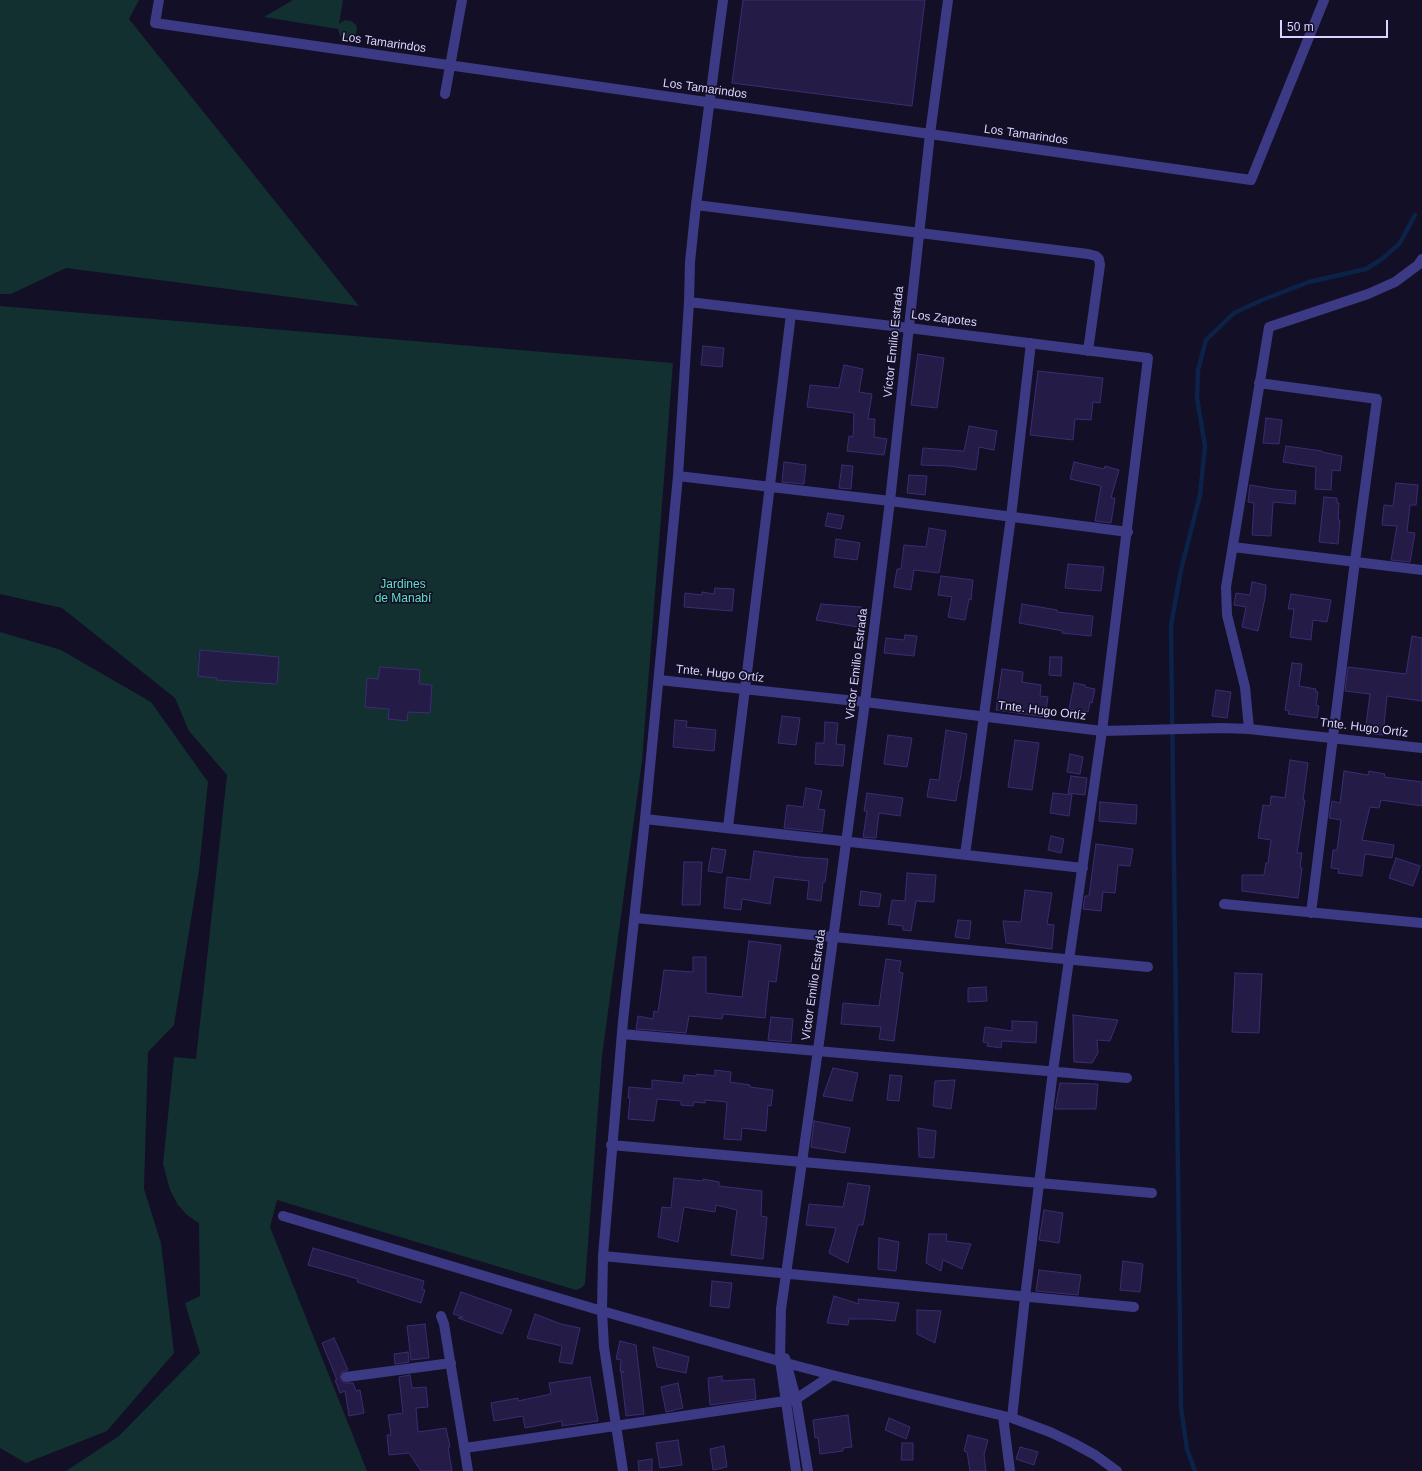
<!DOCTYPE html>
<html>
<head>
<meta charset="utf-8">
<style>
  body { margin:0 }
  #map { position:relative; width:1422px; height:1471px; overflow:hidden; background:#130f26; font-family:Arial,sans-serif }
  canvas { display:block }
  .scale { position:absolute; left:1280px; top:20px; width:108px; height:18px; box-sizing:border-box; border:2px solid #d9d4ff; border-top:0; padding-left:5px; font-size:12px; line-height:14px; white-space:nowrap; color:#d9d4ff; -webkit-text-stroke:3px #130f26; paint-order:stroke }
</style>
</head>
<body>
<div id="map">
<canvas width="1422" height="1471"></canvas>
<div class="scale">50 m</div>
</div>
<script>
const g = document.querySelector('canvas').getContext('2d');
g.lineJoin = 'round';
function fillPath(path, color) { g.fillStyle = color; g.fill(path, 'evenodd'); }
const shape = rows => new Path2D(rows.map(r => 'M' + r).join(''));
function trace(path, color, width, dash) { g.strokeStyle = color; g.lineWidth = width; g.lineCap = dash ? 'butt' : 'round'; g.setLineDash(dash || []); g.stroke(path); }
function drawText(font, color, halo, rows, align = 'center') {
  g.font = font + ' Arial,sans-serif'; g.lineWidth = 3.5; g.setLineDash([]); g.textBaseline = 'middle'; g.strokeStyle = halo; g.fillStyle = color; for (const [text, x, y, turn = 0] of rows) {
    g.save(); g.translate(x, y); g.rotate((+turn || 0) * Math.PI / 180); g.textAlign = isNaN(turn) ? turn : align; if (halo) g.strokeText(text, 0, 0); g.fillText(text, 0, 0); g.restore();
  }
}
const green = shape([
  [0,0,139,0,129,19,359,306,66,268,11,294,0,294],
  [293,0,343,0,339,24,345,20,351,21,356,25,357,28,356,34,352,38,346,39,340,36,338,29,264,17],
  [0,306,673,363,642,761,602,1056,585,1284,581,1288,576,1290,277,1200,270,1227,367,1471,66,1471,119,1436,200,1353,185,1303,200,1296,199,1223,187,1215,178,1205,170,1190,163,1164,174,1057,196,1059,227,775,189,731,175,698,62,608,0,594],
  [0,632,61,650,151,702,208,782,199,870,174,1025,148,1052,144,1189,161,1243,174,1353,107,1431,26,1463,0,1448]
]);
const stream = shape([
  [1195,1471,1187,1449,1181,1408,1171,625,1181,570,1200,495,1205,446,1197,398,1198,370,1206,340,1234,313,1262,300,1309,282,1366,269,1382,259,1400,243,1415,215]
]);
const building = shape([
  [743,0,925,0,912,106,732,83,743,0],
  [703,346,724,348,722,367,701,365,703,346],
  [918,354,944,358,937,408,911,405,918,354],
  [844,365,863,369,859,392,872,394,868,419,875,419,874,437,887,439,884,455,847,451,849,436,853,437,854,413,807,407,810,385,839,388,844,365],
  [1038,371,1103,378,1100,403,1093,402,1091,420,1075,419,1073,440,1030,435,1038,371],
  [1266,418,1282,420,1279,444,1263,443,1266,418],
  [969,426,997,431,994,450,979,447,976,470,949,466,921,465,923,448,964,451,969,426],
  [1286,446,1322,451,1322,452,1342,456,1340,471,1332,470,1331,490,1315,489,1316,467,1283,462,1286,446],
  [784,462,806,465,804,484,782,482,784,462],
  [1074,462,1104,469,1105,466,1119,470,1111,498,1115,498,1111,523,1095,521,1101,486,1070,479,1074,462],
  [842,465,853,466,851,489,839,488,842,465],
  [909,475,927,476,925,495,907,493,909,475],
  [1396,483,1418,485,1416,505,1410,505,1407,532,1415,533,1410,562,1391,560,1397,526,1382,525,1384,505,1393,506,1396,483],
  [1250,485,1274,489,1296,491,1295,504,1273,502,1271,536,1252,535,1254,503,1248,502,1250,485],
  [1324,497,1337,498,1337,503,1339,503,1338,520,1340,520,1338,544,1319,542,1324,497],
  [828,513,844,516,841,529,825,526,828,513],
  [929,528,946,531,939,573,914,570,911,590,894,587,897,569,901,569,904,545,926,547,929,528],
  [836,539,860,543,857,560,834,557,836,539],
  [1068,564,1104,567,1101,591,1065,588,1068,564],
  [941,576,973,580,971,600,969,599,965,620,948,617,952,597,938,595,941,576],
  [1252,582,1266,585,1265,598,1258,631,1242,627,1246,607,1234,605,1236,593,1250,595,1252,582],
  [715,588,734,589,732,611,684,607,685,593,702,595,702,592,714,594,715,588],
  [1291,594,1331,600,1327,622,1313,620,1311,640,1290,637,1294,609,1288,609,1291,594],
  [821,604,861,607,858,627,816,620,821,604],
  [1022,604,1057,610,1057,612,1093,616,1091,636,1062,633,1063,631,1019,623,1022,604],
  [905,635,917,636,914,656,884,653,886,638,904,640,905,635],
  [1412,636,1422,638,1422,701,1387,696,1383,735,1365,733,1370,694,1345,691,1348,667,1406,674,1412,636],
  [200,650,279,657,277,684,216,680,217,678,198,676,200,650],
  [1050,657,1062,657,1061,676,1049,675,1050,657],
  [1292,663,1302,664,1299,686,1316,689,1315,691,1318,692,1316,705,1319,706,1317,718,1288,714,1289,711,1285,710,1292,663],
  [380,667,420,670,419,684,432,685,430,713,408,712,407,721,388,719,389,709,365,707,367,678,378,679,380,667],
  [1002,669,1023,672,1022,682,1041,685,1040,696,1048,697,1045,717,996,710,1002,669],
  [1074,683,1085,685,1085,687,1095,689,1092,703,1090,702,1088,712,1069,709,1074,683],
  [1216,690,1231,692,1227,718,1212,716,1216,690],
  [782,716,800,718,796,745,778,743,782,716],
  [675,720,687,721,686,727,716,730,714,751,673,747,675,720],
  [825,722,838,723,836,744,845,745,843,766,815,764,816,743,824,743,825,722],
  [946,730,967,734,960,781,959,781,956,801,927,797,930,779,939,780,946,730],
  [888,735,912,738,907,767,884,764,888,735],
  [1015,740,1039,743,1032,790,1008,787,1015,740],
  [1070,754,1083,757,1080,774,1067,772,1070,754],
  [1290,760,1308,763,1303,800,1305,800,1297,853,1302,853,1300,867,1302,868,1298,898,1242,891,1242,875,1264,875,1266,863,1268,863,1271,840,1258,838,1263,805,1270,806,1271,796,1285,798,1290,760],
  [1344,771,1368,775,1369,771,1385,774,1384,777,1422,782,1422,806,1381,800,1379,808,1370,807,1362,840,1394,845,1392,858,1365,854,1362,876,1338,873,1339,869,1331,868,1333,850,1337,850,1341,820,1329,818,1332,801,1340,803,1344,771],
  [1071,776,1087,778,1085,795,1068,793,1071,776],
  [806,788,822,791,818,809,825,810,822,832,784,828,787,805,803,807,806,788],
  [867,793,903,798,900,816,879,813,876,838,863,837,867,811,864,811,867,793],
  [1053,793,1072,795,1069,816,1050,813,1053,793],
  [1100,802,1137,805,1136,824,1099,821,1100,802],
  [1051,836,1064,839,1061,853,1048,850,1051,836],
  [1096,844,1133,849,1130,866,1118,865,1115,893,1103,892,1101,911,1083,909,1085,896,1089,896,1096,844],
  [712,848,726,850,722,873,708,871,712,848],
  [754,851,799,857,828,859,825,882,823,882,821,901,807,899,809,881,774,877,770,904,742,899,741,910,724,908,727,877,750,880,754,851],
  [1396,858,1420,866,1413,886,1389,878,1396,858],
  [684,862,702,862,700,905,682,905,684,862],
  [907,873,936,875,934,902,916,901,911,931,903,930,903,926,888,924,892,900,905,901,907,873],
  [1025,890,1052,893,1047,924,1054,925,1052,949,1006,943,1003,921,1021,922,1025,890],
  [861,891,881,894,879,907,859,905,861,891],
  [958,920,971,921,969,939,955,937,958,920],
  [749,941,781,945,776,982,769,981,765,1018,723,1014,722,1019,689,1016,686,1033,636,1029,638,1016,653,1019,654,1011,658,1012,664,970,693,972,693,957,706,957,706,993,742,997,749,941],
  [886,959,901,961,899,972,903,973,894,1041,879,1039,881,1027,841,1024,843,1003,879,1006,886,959],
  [1235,973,1262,974,1259,1033,1232,1032,1235,973],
  [986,987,987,1001,968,1002,968,988,986,987],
  [1073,1015,1118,1020,1110,1041,1097,1040,1098,1053,1092,1063,1074,1062,1073,1015],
  [771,1017,793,1019,791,1042,768,1040,771,1017],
  [1012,1021,1037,1022,1036,1043,1002,1041,1001,1048,987,1046,988,1043,983,1042,985,1027,1012,1031,1012,1021],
  [833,1068,858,1073,852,1101,823,1096,833,1068],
  [715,1070,731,1072,730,1082,750,1085,750,1087,773,1090,771,1106,768,1105,766,1131,742,1128,741,1140,724,1139,727,1102,705,1100,705,1103,694,1102,693,1106,681,1105,681,1101,657,1099,654,1121,628,1119,630,1098,628,1098,629,1087,652,1089,652,1080,683,1083,684,1075,696,1076,697,1074,715,1076,715,1070],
  [890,1075,902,1076,899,1101,887,1100,890,1075],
  [955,1080,951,1109,933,1106,935,1081,955,1080],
  [1060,1083,1098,1084,1096,1109,1055,1109,1060,1083],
  [814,1121,850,1128,845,1153,811,1147,814,1121],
  [918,1128,936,1131,934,1158,919,1157,918,1128],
  [674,1178,703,1181,703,1179,719,1182,719,1186,762,1191,761,1216,767,1217,763,1259,731,1255,737,1210,716,1205,715,1212,684,1207,678,1242,658,1237,662,1207,671,1208,674,1178],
  [848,1183,870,1186,863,1225,858,1225,848,1263,829,1253,836,1228,806,1225,809,1204,843,1207,848,1183],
  [1044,1210,1063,1213,1059,1243,1039,1240,1044,1210],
  [929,1234,947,1234,946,1241,971,1244,962,1269,943,1260,941,1271,926,1263,929,1234],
  [879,1238,899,1242,896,1271,878,1269,879,1238],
  [313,1248,424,1281,422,1289,425,1290,421,1303,357,1282,358,1279,308,1265,313,1248],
  [1123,1261,1143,1264,1140,1292,1120,1290,1123,1261],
  [1039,1270,1081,1275,1078,1295,1036,1291,1039,1270],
  [712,1281,732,1283,729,1308,710,1306,712,1281],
  [461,1292,512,1310,502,1334,458,1318,463,1317,453,1314,461,1292],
  [834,1296,859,1304,858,1299,899,1303,895,1321,873,1319,849,1319,848,1325,827,1323,834,1296],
  [917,1310,941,1311,935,1343,917,1334,917,1310],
  [535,1314,561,1324,580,1328,572,1364,559,1362,562,1346,527,1338,535,1314],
  [425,1324,429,1358,411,1360,407,1326,425,1324],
  [334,1338,348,1370,342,1372,340,1378,344,1383,353,1383,356,1391,360,1390,364,1413,349,1416,345,1391,340,1393,335,1380,337,1380,322,1343,334,1338],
  [620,1341,636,1345,644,1414,626,1416,621,1372,624,1372,620,1371,621,1360,616,1359,620,1341],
  [653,1347,689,1357,686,1373,657,1367,653,1347],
  [408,1352,409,1362,395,1364,394,1354,408,1352],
  [410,1375,412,1388,426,1387,428,1407,416,1408,418,1432,446,1428,450,1447,448,1447,452,1471,421,1471,409,1453,389,1455,387,1435,391,1435,388,1415,403,1413,399,1377,410,1375],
  [722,1376,722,1381,754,1379,756,1399,710,1405,708,1378,722,1376],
  [590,1377,598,1421,562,1426,562,1421,525,1428,523,1416,494,1421,491,1403,518,1398,518,1401,551,1394,549,1383,590,1377],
  [678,1383,683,1408,666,1412,661,1387,678,1383],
  [848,1415,852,1447,843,1448,843,1451,820,1454,818,1437,815,1438,813,1420,848,1415],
  [889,1418,910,1427,906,1439,885,1430,889,1418],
  [968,1435,988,1440,984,1455,986,1471,970,1471,967,1452,964,1451,968,1435],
  [678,1440,682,1465,660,1468,656,1443,678,1440],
  [902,1443,913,1443,913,1460,901,1460,902,1443],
  [724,1446,727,1467,713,1470,710,1449,724,1446],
  [1020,1447,1038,1452,1034,1465,1016,1459,1020,1447],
  [652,1459,652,1471,639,1471,638,1461,652,1459]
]);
const street = shape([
  [159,0,155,23,1251,180,1324,0],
  [445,94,462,0],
  [696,205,1088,254,1096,256,1099,259,1100,265,1088,351],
  [689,302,909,328,1148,358,1102,731,1053,1071,1025,1297,1012,1418],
  [1259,383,1377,399,1355,561,1311,913],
  [678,476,890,501,1128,532],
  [1233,547,1422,570],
  [659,680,865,702,1102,731,1222,728,1249,729,1422,748],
  [1249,729,1245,687,1227,615,1226,587,1269,327,1368,294,1395,282,1418,265,1422,259],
  [645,819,1083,868],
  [728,827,791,314],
  [965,855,1011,517,1031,343],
  [1224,904,1422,923],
  [635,918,1148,967],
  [622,1034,1127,1078],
  [611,1145,1152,1193],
  [283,1216,602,1311,786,1363,832,1375,1012,1418,1050,1432,1073,1443,1095,1455,1117,1471],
  [603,1256,1134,1307],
  [441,1316,444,1324,468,1471],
  [785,1358,796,1399,808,1471],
  [346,1377,451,1363],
  [1003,1416,1010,1471],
  [465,1448,785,1401,796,1399,832,1375],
  [623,1471,604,1347,602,1311,603,1256,623,1021,645,819,678,476,689,302,690,262,696,205,723,0],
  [796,1471,780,1360,781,1309,818,1050,865,702,890,501,930,134,948,0]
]);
const streetNames = [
  ["Los Tamarindos",384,43,8],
  ["Los Tamarindos",705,89,8],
  ["Los Tamarindos",1026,135,8],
  ["Los Zapotes",944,319,7],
  ["Víctor Emilio Estrada",894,342,-84],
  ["Víctor Emilio Estrada",857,664,-83],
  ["Tnte. Hugo Ortíz",720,674,6],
  ["Tnte. Hugo Ortíz",1042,711,7],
  ["Tnte. Hugo Ortíz",1364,728,7],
  ["Víctor Emilio Estrada",814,985,-82]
];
const parkNames = [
  ["Jardines",403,585],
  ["de Manabí",403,599]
];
fillPath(green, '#12302f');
trace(stream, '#0c2248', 4.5);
fillPath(building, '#241b47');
trace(building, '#3b2d73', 1);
trace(street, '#3d3a85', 10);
drawText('12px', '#d9d4ff', '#130f26', streetNames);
drawText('12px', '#5fe0c0', '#130f26', parkNames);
</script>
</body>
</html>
